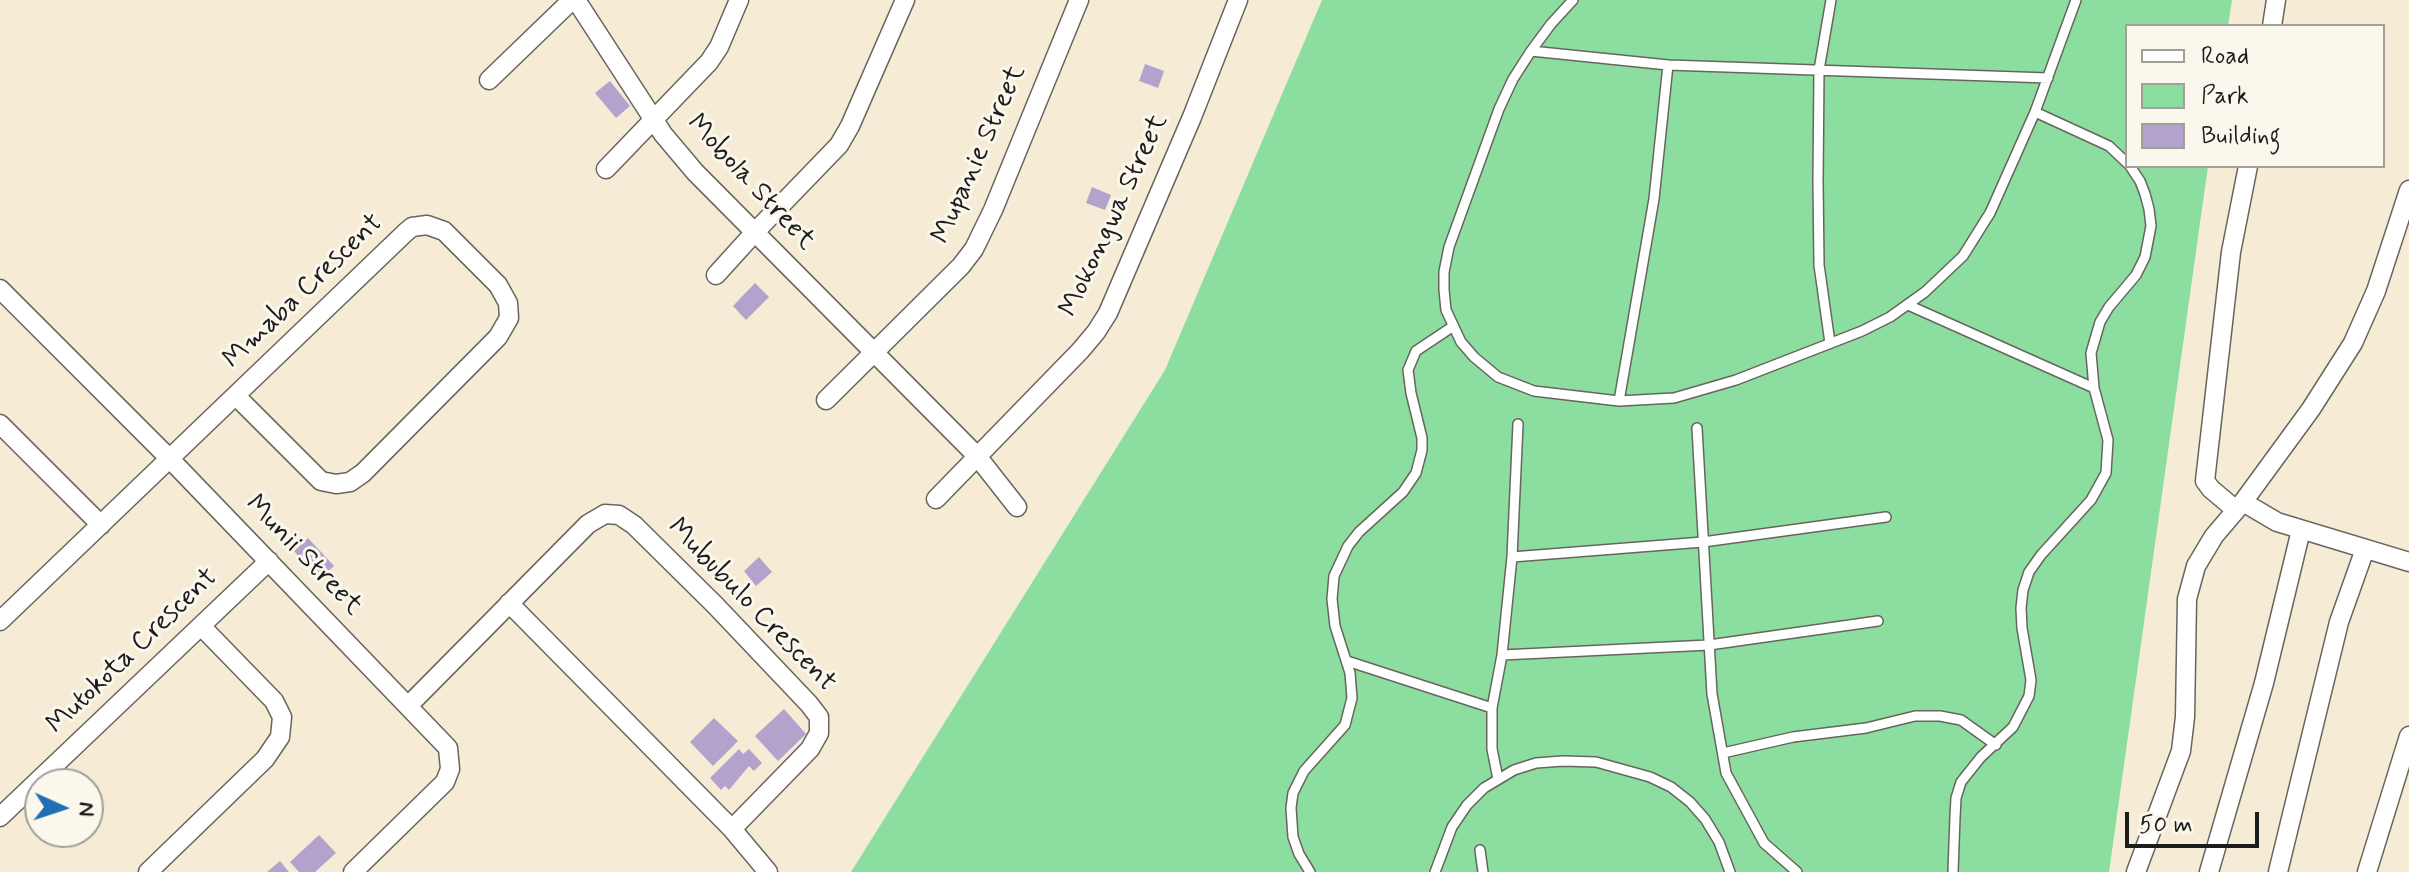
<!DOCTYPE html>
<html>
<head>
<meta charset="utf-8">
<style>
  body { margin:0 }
  #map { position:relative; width:2409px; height:872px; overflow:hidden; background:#f6ecd6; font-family:Mynerve,sans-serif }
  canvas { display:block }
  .legend { position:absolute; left:2125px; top:24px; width:260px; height:144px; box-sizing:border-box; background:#fbf7ec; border:2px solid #a29f99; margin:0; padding:10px 14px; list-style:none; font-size:24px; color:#1c1c1c }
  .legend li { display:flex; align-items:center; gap:16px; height:40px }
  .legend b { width:40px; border:2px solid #a29f99 }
  .north { position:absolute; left:24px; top:768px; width:80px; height:80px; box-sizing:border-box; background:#fbf7ec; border:2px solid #a29f99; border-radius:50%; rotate:93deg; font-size:22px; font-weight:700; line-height:32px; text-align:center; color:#1c1c1c }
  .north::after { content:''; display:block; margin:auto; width:28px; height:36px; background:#1f6fb2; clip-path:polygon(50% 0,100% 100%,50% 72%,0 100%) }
  .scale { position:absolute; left:2125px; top:812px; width:134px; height:36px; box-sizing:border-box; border:4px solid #1c1c1c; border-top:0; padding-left:10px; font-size:24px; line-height:28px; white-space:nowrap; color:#1c1c1c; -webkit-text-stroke:6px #fbf7ec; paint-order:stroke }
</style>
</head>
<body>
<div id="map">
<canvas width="2409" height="872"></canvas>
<ul class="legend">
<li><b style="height:10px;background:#fff"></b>Road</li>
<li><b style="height:22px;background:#8bde9f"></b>Park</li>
<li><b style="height:22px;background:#b1a3cc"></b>Building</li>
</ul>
<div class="north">N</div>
<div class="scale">50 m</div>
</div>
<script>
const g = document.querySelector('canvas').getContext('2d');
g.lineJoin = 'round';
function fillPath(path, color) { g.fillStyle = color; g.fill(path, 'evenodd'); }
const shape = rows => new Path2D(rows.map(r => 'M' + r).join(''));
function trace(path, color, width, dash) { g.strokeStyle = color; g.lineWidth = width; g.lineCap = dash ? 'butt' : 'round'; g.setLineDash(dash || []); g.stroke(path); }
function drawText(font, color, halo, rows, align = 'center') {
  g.font = font + ' Mynerve,sans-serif'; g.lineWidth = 6; g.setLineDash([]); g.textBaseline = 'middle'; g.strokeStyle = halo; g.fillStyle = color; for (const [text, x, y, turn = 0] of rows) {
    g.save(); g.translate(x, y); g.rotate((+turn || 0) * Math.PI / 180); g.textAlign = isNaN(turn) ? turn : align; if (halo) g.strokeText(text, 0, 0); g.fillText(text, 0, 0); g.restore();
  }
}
const green = shape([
  [1322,0,2232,0,2228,26,2127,26,2127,166,2208,166,2109,872,851,872,1165,370]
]);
const building = shape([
  [1145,64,1164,71,1158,88,1139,81],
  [610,81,630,106,616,118,595,93],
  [1092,187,1111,195,1105,210,1086,203],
  [755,283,769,297,746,320,733,306],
  [308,538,334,566,319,579,294,551],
  [759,557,772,572,756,586,744,571],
  [784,709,806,734,778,761,755,736],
  [714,718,738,741,713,766,690,742],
  [739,749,743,754,749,749,762,763,754,771,749,766,729,790,725,786,721,790,710,778],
  [319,835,336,853,315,872,299,872,290,862],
  [280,861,289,872,267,872]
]);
const lane = shape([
  [1573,0,1551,24,1531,51,1513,79,1499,109,1449,247,1444,272,1444,290,1446,310,1461,342,1474,357,1498,377,1534,391,1619,401,1674,398,1736,380,1862,331,1890,317,1925,292,1963,256,1990,213,2035,112,2076,0],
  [1531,51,1668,65,2048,78],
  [2035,112,2109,146,2127,163],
  [1908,305,2094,388],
  [1830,343,1819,265,1818,182,1819,70,1831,0],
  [1619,401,1654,199,1668,65],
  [1697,428,1712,694,1726,773,1764,843,1797,872],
  [1512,557,1703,542,1886,517],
  [1502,655,1709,645,1878,621],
  [1347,661,1492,708],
  [1723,753,1793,737,1866,728,1915,716,1940,716,1961,720,1996,745],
  [1498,779,1492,749,1492,708,1502,655,1512,557,1518,424],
  [1480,850,1483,872],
  [1310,872,1299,854,1293,837,1291,808,1293,793,1304,771,1345,725,1352,698,1350,673,1335,626,1332,599,1334,576,1348,546,1359,532,1403,492,1416,473,1422,450,1422,438,1411,393,1408,370,1416,351,1452,327],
  [1435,872,1452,827,1467,805,1484,788,1514,770,1536,763,1563,761,1596,762,1650,777,1671,787,1690,802,1705,819,1719,842,1730,872],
  [1953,872,1955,817,1956,798,1961,782,1981,757,2013,727,2029,696,2031,680,2022,628,2021,608,2023,590,2029,572,2041,555,2091,500,2106,473,2108,440,2094,388,2091,353,2100,322,2109,307,2136,275,2145,257,2151,226,2149,209,2145,194,2140,181,2130,166]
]);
const street = shape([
  [576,0,663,134,695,172,977,456,1017,507],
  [2272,26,2276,0],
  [489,80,572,0],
  [606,169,709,62,719,47,739,0],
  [716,275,755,232,839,145,850,126,905,0],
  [0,289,169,458,448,748,450,769,445,782,353,872],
  [826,400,961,266,974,249,993,210,1079,0],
  [0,424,101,525],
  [936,499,1080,351,1096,332,1108,313,1192,117,1238,0],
  [2243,502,2277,522,2409,562],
  [2236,510,2211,489,2205,481,2231,252,2248,166],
  [509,603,732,829,768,872],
  [0,621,406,232,412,227,427,225,444,231,498,285,508,303,509,318,498,337,363,473,350,482,336,484,321,481,236,396],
  [408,706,588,524,605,514,619,515,634,525,715,605,809,704,819,717,819,733,810,749,732,829],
  [0,817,269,561],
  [148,872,265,759,280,737,282,717,274,701,201,626],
  [2136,872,2181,751,2185,717,2187,599,2196,566,2214,536,2243,502,2311,409,2353,343,2376,291,2409,190],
  [2209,872,2264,683,2301,530],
  [2278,872,2339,622,2365,549],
  [2367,872,2409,736]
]);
const streetNames = [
  ["Mupanie Street",980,155,-66],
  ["Mobola Street",750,183,47],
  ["Mokongwa Street",1115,216,-65],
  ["Mmaba Crescent",304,292,-44],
  ["Munii Street",303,556,46],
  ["Mububulo Crescent",751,606,46],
  ["Mutokota Crescent",133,652,-44]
];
fillPath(green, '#8bde9f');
fillPath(building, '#b1a3cc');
trace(lane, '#68655d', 12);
trace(street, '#68655d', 21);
trace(lane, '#fff', 9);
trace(street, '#fff', 18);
drawText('28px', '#1c1c1c', '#fbf7ec', streetNames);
</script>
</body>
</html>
